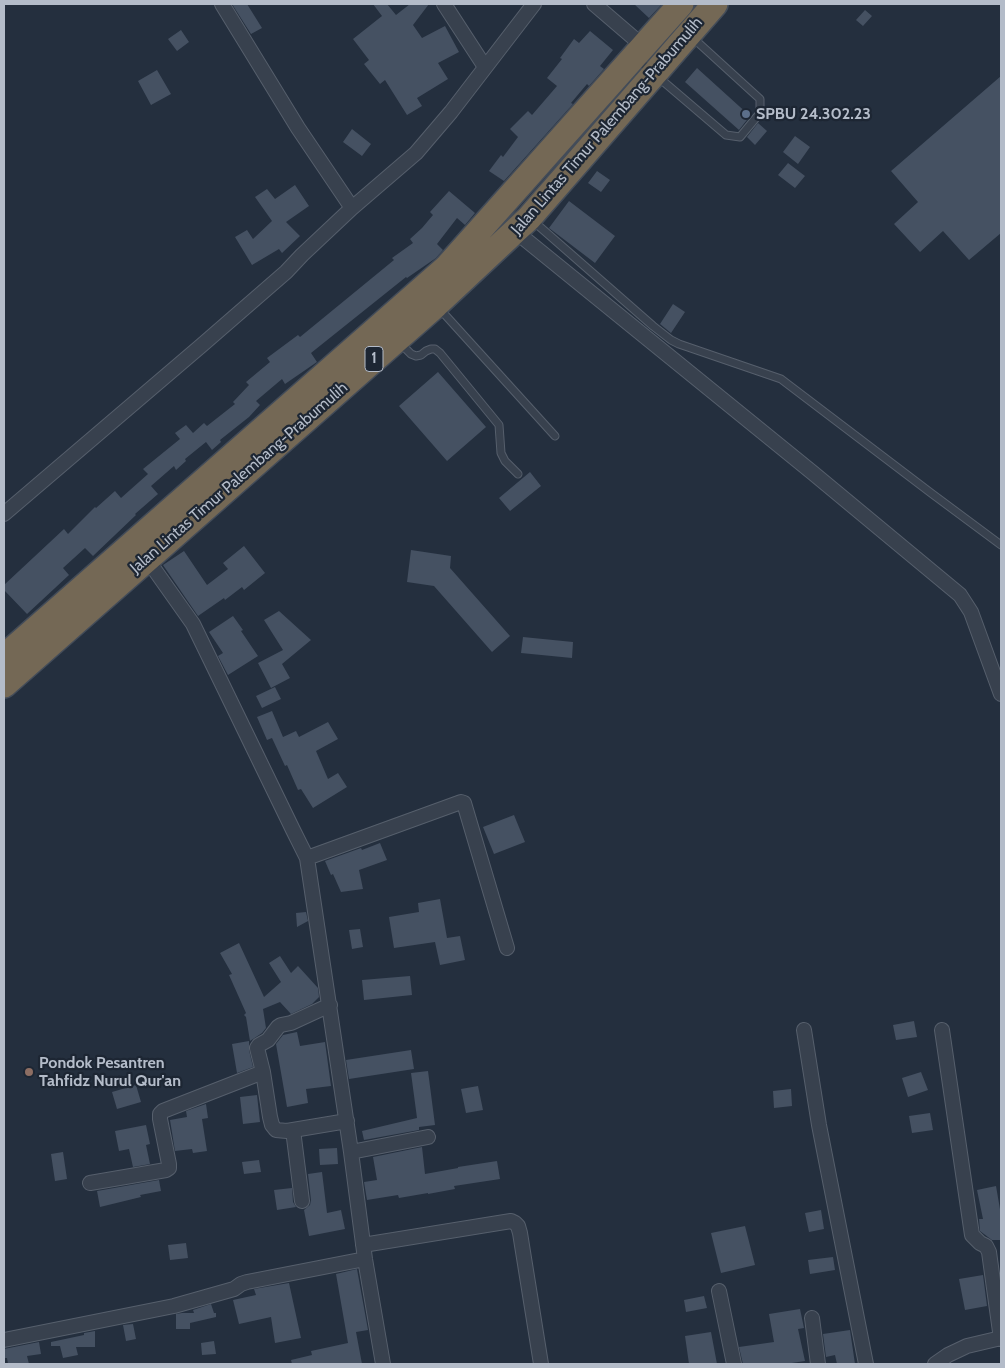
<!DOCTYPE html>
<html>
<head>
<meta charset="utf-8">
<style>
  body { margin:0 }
  #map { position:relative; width:1005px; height:1368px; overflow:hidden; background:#242f3e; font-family:Cabin,sans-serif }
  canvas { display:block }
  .frame { position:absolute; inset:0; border:5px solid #b4bcc9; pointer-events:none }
</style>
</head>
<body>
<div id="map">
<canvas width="1005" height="1368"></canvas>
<div class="frame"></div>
</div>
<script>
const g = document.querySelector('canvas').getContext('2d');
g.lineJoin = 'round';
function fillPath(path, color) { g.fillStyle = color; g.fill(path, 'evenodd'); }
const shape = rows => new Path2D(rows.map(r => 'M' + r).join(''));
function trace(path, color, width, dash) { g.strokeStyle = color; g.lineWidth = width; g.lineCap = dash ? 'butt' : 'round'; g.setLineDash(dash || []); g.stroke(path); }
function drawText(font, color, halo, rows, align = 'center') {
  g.font = font + ' Cabin,sans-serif'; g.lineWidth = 4.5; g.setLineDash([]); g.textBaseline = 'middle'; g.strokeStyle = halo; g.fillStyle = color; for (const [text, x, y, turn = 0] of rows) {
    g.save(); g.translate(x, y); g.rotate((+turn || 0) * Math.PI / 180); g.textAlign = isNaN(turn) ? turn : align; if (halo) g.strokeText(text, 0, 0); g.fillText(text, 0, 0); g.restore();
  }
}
const building = shape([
  [232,4,247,4,262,28,251,34],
  [373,4,387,4,396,15,410,4,429,4,413,25,422,38,445,26,459,52,438,63,448,79,417,98,422,106,407,115,385,80,380,84,364,64,369,60,353,39,382,16],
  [634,4,662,4,649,18],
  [865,10,872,16,863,26,856,20],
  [181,30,189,42,177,51,168,39],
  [590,31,613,50,600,66,604,69,589,86,587,84,571,103,573,104,504,181,489,171,501,155,503,157,518,137,510,129,528,111,532,115,557,86,547,78,562,59,560,58,574,39,579,43],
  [697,68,750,116,739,130,685,82],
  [157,70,171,94,151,105,138,81],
  [1001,76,1001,233,969,260,943,231,920,252,894,224,918,202,891,171],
  [758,123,767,131,755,145,747,137],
  [352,129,371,144,362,156,343,142],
  [795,136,810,147,798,164,783,152],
  [788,163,805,176,795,188,778,175],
  [597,171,610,180,601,192,588,183],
  [295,185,309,206,286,222,300,236,282,253,279,249,252,265,235,237,247,230,253,239,272,221,255,197,267,189,275,199],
  [449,191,475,213,465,225,457,218,437,244,443,250,436,258,407,278,406,277,311,353,317,362,285,384,282,379,256,401,260,405,249,417,220,440,221,442,212,450,206,442,185,459,186,461,176,470,174,466,151,486,158,494,135,514,136,515,93,556,85,548,63,568,69,575,27,614,4,590,4,585,64,529,68,534,95,507,96,508,115,491,121,498,148,474,143,469,180,439,175,433,186,425,193,433,204,423,207,426,235,404,233,402,249,385,246,382,270,362,267,358,298,335,300,337,394,260,392,258,413,243,410,239,422,228,433,215,430,212],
  [569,201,615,236,595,263,549,228],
  [673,304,685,312,671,333,660,324],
  [438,372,486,427,447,461,399,406],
  [530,472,541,486,510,511,499,498],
  [244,546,265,573,244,590,242,587,225,600,224,598,198,616,163,565,184,551,207,585,228,569,223,563],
  [411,550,451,556,450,568,510,636,492,652,434,586,407,582],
  [279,611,311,640,282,664,290,678,271,688,258,663,283,650,264,620],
  [233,616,243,630,241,631,258,656,228,675,218,656,223,653,209,632],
  [523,637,573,642,572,658,521,653],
  [275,687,281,699,262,708,256,696],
  [272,711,283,737,296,731,299,737,328,722,338,739,316,751,328,779,338,773,347,787,313,808,301,789,298,790,287,765,285,766,272,738,267,740,257,717],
  [514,815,525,842,494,854,483,827],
  [380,843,387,860,359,870,363,889,341,892,333,874,331,875,325,861,361,848,362,850],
  [440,899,447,938,460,936,465,960,440,965,435,942,394,948,389,917,419,912,418,903],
  [306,912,308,921,297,927,296,913],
  [360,929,363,947,352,949,349,930],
  [239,943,264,997,281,982,269,963,280,956,291,973,298,966,318,988,319,997,312,1004,291,1014,280,1002,263,1009,266,1028,262,1033,250,1041,246,1017,244,1015,246,1013,229,975,232,974,220,953],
  [410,976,412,995,364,1000,362,980],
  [914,1021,917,1037,896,1040,893,1025],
  [297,1032,300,1046,325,1042,331,1086,306,1089,308,1103,287,1107,276,1044,283,1035],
  [249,1041,249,1050,253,1067,237,1073,232,1044],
  [411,1050,414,1069,349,1079,346,1060],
  [428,1071,435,1125,419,1127,419,1130,364,1140,362,1131,417,1118,411,1073],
  [921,1072,928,1090,908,1097,902,1078],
  [136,1085,141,1102,117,1109,112,1092],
  [478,1086,483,1110,466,1113,461,1089],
  [791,1089,792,1106,774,1108,773,1091],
  [257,1095,260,1122,243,1124,240,1097],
  [206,1104,208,1118,202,1119,207,1151,193,1153,192,1149,175,1151,170,1120,187,1117,186,1111],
  [930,1113,933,1130,912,1133,909,1116],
  [146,1125,150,1144,146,1145,150,1164,133,1167,129,1149,119,1151,115,1131],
  [422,1147,425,1174,458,1168,458,1167,497,1161,500,1179,454,1186,455,1189,428,1194,428,1193,399,1198,398,1195,367,1200,364,1182,377,1180,373,1157],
  [337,1148,338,1164,320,1165,319,1149],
  [63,1152,67,1179,55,1181,51,1154],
  [259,1160,261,1172,244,1174,242,1162],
  [322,1172,327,1213,341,1210,345,1229,309,1236,304,1210,310,1205,311,1200,308,1174],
  [159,1180,161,1191,140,1195,141,1197,100,1207,97,1191],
  [996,1186,1001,1215,1001,1240,992,1240,980,1231,979,1219,983,1219,977,1190],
  [292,1188,293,1202,296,1207,277,1210,274,1190],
  [821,1210,824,1229,809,1232,805,1213],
  [745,1226,755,1265,721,1273,711,1233],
  [186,1243,188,1258,170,1260,168,1245],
  [833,1257,835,1270,810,1274,808,1260],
  [357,1269,368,1330,356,1332,362,1364,292,1364,291,1360,312,1355,311,1351,348,1343,336,1274],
  [983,1275,987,1306,965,1310,959,1279],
  [289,1283,301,1338,275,1343,271,1317,239,1324,233,1300,256,1295,254,1289],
  [704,1296,707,1308,686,1312,684,1300],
  [211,1304,214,1313,216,1313,216,1317,190,1323,190,1329,176,1329,176,1314,182,1313,194,1313,193,1310],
  [800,1309,804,1328,798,1329,805,1361,785,1364,743,1364,739,1347,774,1342,769,1314],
  [133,1324,136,1339,126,1341,123,1325],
  [850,1330,855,1364,837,1364,835,1355,826,1357,823,1334],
  [95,1331,95,1347,76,1347,78,1355,63,1358,60,1346,51,1346,51,1342,84,1335,84,1333],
  [711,1332,717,1364,689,1364,685,1336],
  [214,1341,216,1354,202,1355,201,1343],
  [39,1342,41,1354,27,1356,29,1364,8,1364,7,1358,4,1358,4,1349]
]);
const lane = shape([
  [637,59,726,135,740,137,760,113,760,99,692,37],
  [532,220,653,326,671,340,679,344,781,379,931,493,1001,545],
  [438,307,555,436],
  [399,342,411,354,416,356,421,355,426,351,431,349,435,349,440,353,499,425,501,453,505,461,518,474]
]);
const street = shape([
  [222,4,298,128,352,208,416,153,451,112,534,4],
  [444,4,485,67],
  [594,4,643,46],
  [515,231,813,473,960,595,971,612,1001,694],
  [4,514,202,345,286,272,302,255,352,208],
  [147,559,193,624,293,830,307,858,351,1152,365,1259,383,1364],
  [307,858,461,802,464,803,507,948],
  [804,1030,819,1125,866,1364],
  [942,1030,972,1235,980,1243,986,1246,989,1252,1001,1339],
  [263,1072,270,1117,272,1125,276,1130,287,1131,347,1121],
  [293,1130,302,1201],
  [351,1152,428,1137],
  [90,1183,166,1170,169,1168,169,1164,160,1119,160,1114,163,1111,263,1072,257,1048,259,1045,268,1040,278,1027,281,1025,291,1023,330,1005],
  [363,1245,511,1221,515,1223,518,1226,520,1233,541,1364],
  [719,1291,734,1364],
  [812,1318,818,1364],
  [4,1340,174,1306,234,1289,241,1284,247,1282,365,1259],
  [935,1364,948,1355,967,1346,1001,1338]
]);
const highway = shape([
  [4,657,446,268,681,4],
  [4,685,436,305,515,231,529,218,715,4]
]);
const markers = [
  [746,114,5,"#5c6f8a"],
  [29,1072,5,"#8d6e63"]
];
const shields = [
  [374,359,18]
];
const shieldNames = [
  ["1",374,359]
];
const poiNames = [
  ["SPBU 24.302.23",756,114],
  ["Pondok Pesantren",39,1063],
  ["Tahfidz Nurul Qur'an",39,1081]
];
const streetNames = [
  ["Jalan Lintas Timur Palembang-Prabumulih",607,126,-49],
  ["Jalan Lintas Timur Palembang-Prabumulih",239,478,-41]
];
fillPath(building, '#455162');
trace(lane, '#565f6c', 9);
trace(street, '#565f6c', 16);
trace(highway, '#434c59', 28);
trace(lane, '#38414e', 7);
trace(street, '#38414e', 14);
trace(highway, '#746855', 25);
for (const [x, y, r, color] of markers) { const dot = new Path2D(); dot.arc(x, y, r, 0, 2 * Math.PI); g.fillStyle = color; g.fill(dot); trace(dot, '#1d2633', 2); }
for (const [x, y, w] of shields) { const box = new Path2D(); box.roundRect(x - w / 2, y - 12.5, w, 25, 4); g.fillStyle = '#1d2633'; g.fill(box); trace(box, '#b4bcc9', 1); }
drawText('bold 15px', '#b4bcc9', null, shieldNames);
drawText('bold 16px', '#b4bcc9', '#1d2633', poiNames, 'left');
drawText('16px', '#b4bcc9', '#1d2633', streetNames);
</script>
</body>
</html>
